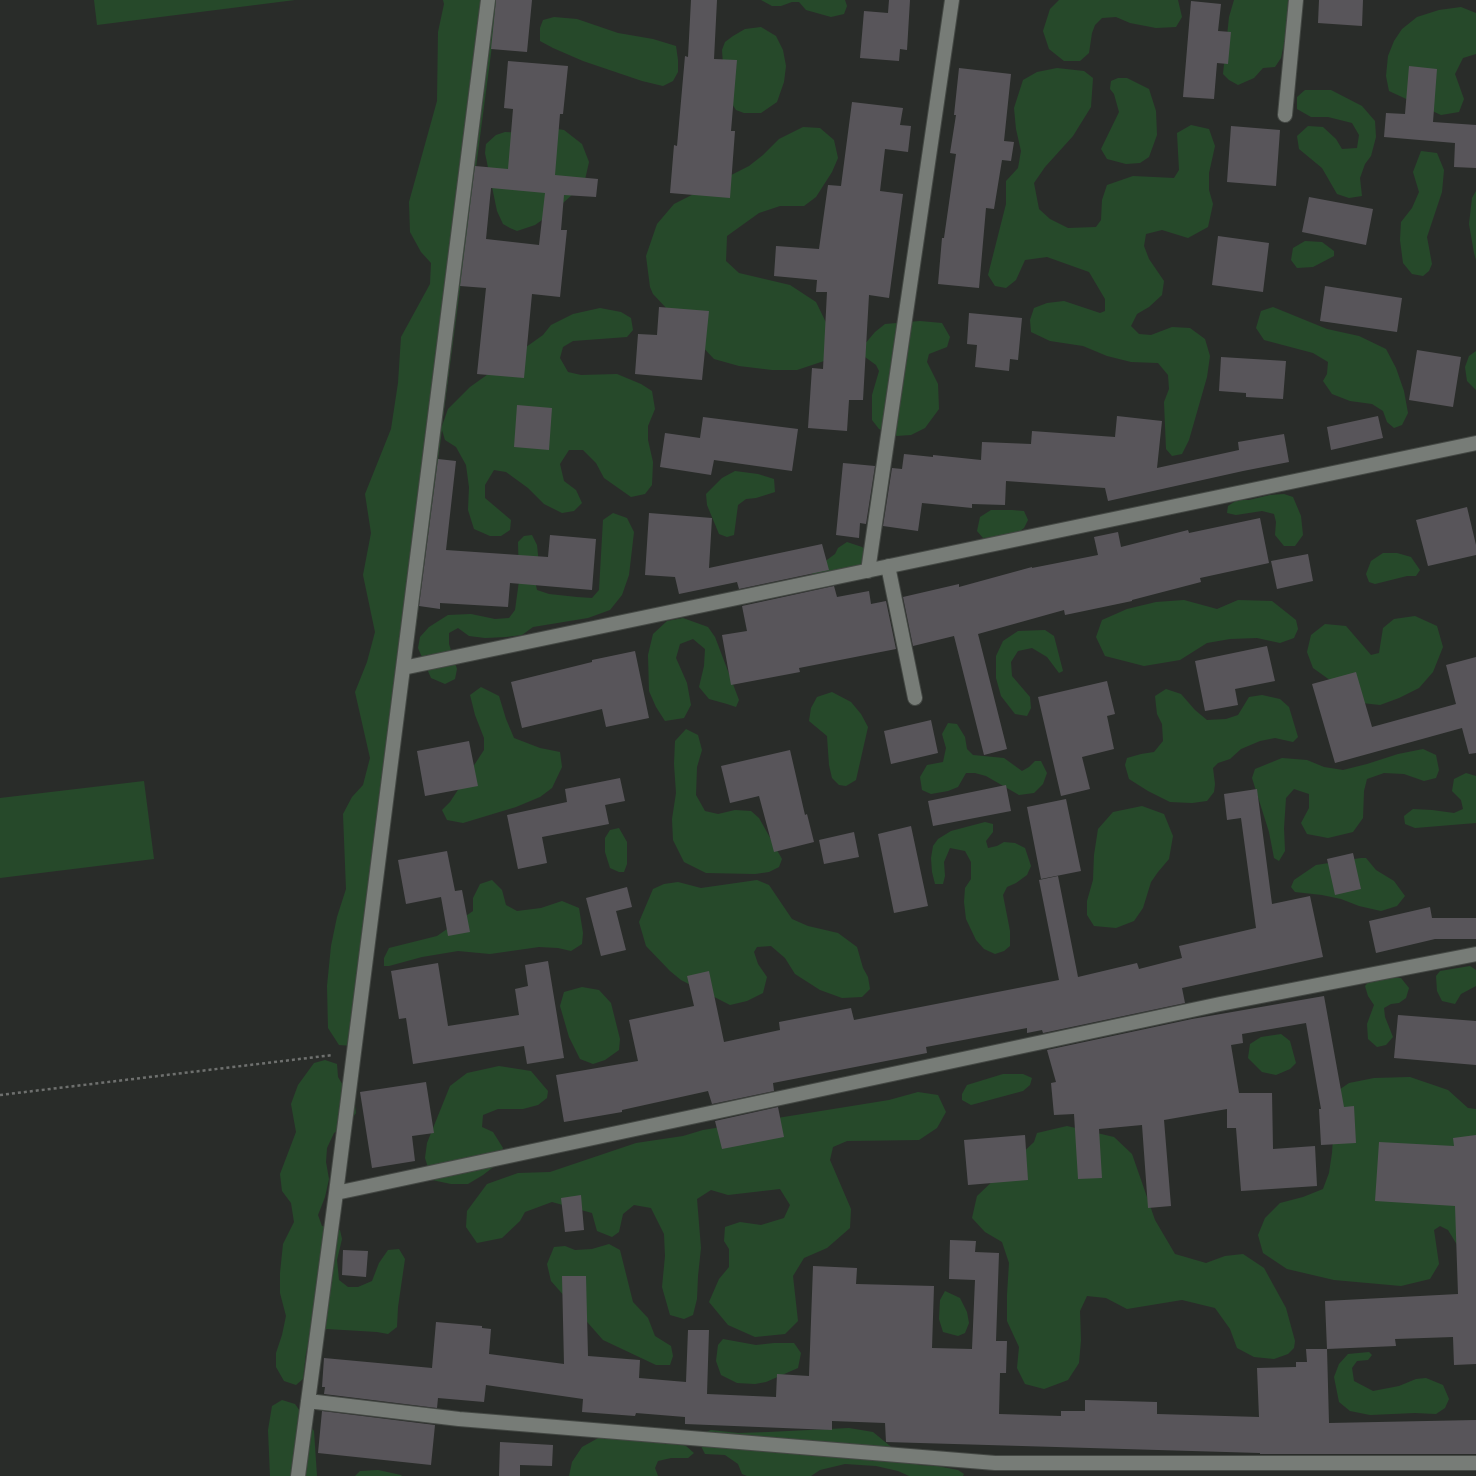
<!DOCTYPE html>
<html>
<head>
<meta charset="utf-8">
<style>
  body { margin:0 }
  canvas { display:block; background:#292c29 }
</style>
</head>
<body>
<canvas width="1476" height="1476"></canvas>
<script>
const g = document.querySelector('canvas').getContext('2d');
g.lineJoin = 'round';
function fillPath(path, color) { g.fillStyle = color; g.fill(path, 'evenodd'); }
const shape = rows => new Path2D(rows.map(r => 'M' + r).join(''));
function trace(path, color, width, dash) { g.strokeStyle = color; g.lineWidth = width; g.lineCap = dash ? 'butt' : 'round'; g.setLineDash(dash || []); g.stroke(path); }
const green = shape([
  [94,0,295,0,97,25],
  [443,0,498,0,442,426,448,409,470,387,543,335,551,325,573,314,600,308,621,312,631,318,633,330,627,337,573,341,563,347,560,358,568,372,581,375,617,374,641,384,652,391,655,409,648,426,648,440,653,462,652,485,645,494,631,497,604,478,596,463,583,450,569,450,560,464,564,481,576,490,582,503,574,511,562,513,544,504,528,488,506,472,494,470,485,485,485,498,511,520,510,530,501,536,490,536,474,529,468,510,469,487,466,465,456,447,445,440,442,430,361,1043,354,1046,339,1045,328,1028,327,986,331,946,337,917,346,889,343,814,352,797,363,785,370,758,355,692,367,662,375,632,363,575,371,533,365,494,391,429,398,383,401,337,430,284,431,263,421,252,410,232,409,202,437,101,438,32,444,4],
  [761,0,845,0,847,6,844,14,831,17,806,10,799,2,792,2,781,6,772,6],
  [1059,0,1178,0,1182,17,1176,27,1156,28,1130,23,1116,17,1102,18,1095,25,1092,33,1089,53,1080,61,1064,61,1049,49,1043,31,1050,9],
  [1234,0,1288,0,1286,34,1281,58,1275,67,1263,68,1254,78,1238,85,1229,80,1223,74,1229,17],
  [1461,7,1476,13,1476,54,1463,58,1455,74,1464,99,1459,112,1441,115,1389,91,1386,76,1388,56,1394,41,1402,29,1417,17,1439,10],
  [554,17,577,19,618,33,653,39,676,46,678,60,678,72,673,81,663,86,642,81,583,61,553,48,540,41,540,28,543,20],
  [761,27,776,36,783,50,786,66,784,82,777,102,761,113,744,113,736,110,725,93,722,50,725,42,733,36,745,29],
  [1057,68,1084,71,1093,78,1091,107,1073,136,1045,167,1034,183,1039,209,1050,219,1068,228,1096,227,1101,220,1102,200,1107,185,1133,176,1174,178,1179,170,1177,133,1191,125,1209,129,1215,146,1209,173,1209,190,1213,204,1208,227,1188,238,1162,230,1146,234,1144,246,1149,259,1164,281,1162,295,1149,307,1137,314,1131,326,1139,334,1151,335,1172,327,1190,328,1205,339,1210,356,1207,377,1189,440,1182,454,1172,456,1166,449,1164,402,1169,389,1168,375,1158,363,1131,362,1107,356,1083,346,1050,341,1031,332,1030,320,1034,308,1047,303,1064,301,1100,313,1105,311,1105,299,1089,272,1047,257,1025,260,1016,280,1006,288,995,286,988,275,1006,204,1006,181,1018,168,1021,151,1016,129,1014,108,1023,80,1037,72],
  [1118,78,1127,78,1149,89,1156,111,1157,135,1149,157,1140,163,1126,164,1107,159,1101,149,1119,112,1114,94,1110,89,1111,81],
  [1305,90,1331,90,1362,106,1375,121,1376,137,1371,156,1365,164,1360,178,1362,196,1349,198,1337,194,1322,168,1299,149,1297,136,1308,126,1323,127,1336,139,1342,149,1357,148,1359,135,1352,123,1328,117,1311,117,1297,109,1297,97],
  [544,127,564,130,582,144,589,162,584,184,552,213,535,225,517,231,510,228,503,224,497,211,485,153,486,144,496,135,505,132,526,133],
  [803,127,820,128,834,140,838,158,832,172,816,197,804,206,780,206,759,213,727,236,726,261,739,273,790,285,816,302,838,347,827,360,797,370,772,370,739,366,714,359,653,294,650,287,646,256,657,224,674,204,749,166,763,155,779,139],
  [1421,151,1437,153,1444,170,1442,192,1427,237,1432,264,1429,271,1423,276,1412,274,1403,263,1400,240,1401,222,1412,208,1419,192,1413,172],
  [1476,191,1476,260,1474,253,1469,224,1472,198],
  [1305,241,1322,242,1334,251,1334,256,1313,267,1297,268,1291,260,1293,248],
  [1273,307,1327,329,1359,336,1386,349,1396,368,1404,391,1408,413,1402,425,1394,428,1387,422,1383,411,1372,404,1350,401,1332,394,1323,381,1327,374,1328,362,1313,353,1264,340,1256,328,1261,311],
  [920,321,942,323,950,337,947,347,929,354,927,362,938,384,939,409,925,428,911,435,896,436,879,429,872,420,872,395,879,371,876,365,865,357,864,345,875,332,885,324],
  [1476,351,1476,390,1467,381,1465,367,1469,356],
  [735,471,758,474,774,479,775,492,756,498,746,499,738,505,734,535,727,537,719,534,707,505,706,494,722,478],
  [1284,494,1293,497,1301,516,1303,535,1295,546,1284,546,1275,535,1276,522,1274,514,1262,511,1236,515,1227,513,1228,506,1237,500,1249,500,1270,495],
  [991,510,1012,510,1024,511,1028,520,1024,528,1019,532,1000,537,983,538,977,531,980,517],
  [613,513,627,518,634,532,629,575,622,595,610,610,588,618,533,627,522,635,506,637,485,638,469,636,458,628,449,633,449,644,457,669,455,679,445,684,431,678,418,648,420,637,429,627,448,615,471,614,495,619,509,618,515,610,519,581,518,542,524,536,532,535,537,545,539,565,535,581,537,590,549,594,577,597,592,598,599,590,603,520],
  [847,542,862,547,877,559,878,572,875,577,820,585,812,573,816,568,835,554,838,548],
  [1383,553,1397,553,1411,557,1420,570,1416,576,1407,576,1375,584,1369,582,1366,574,1371,561],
  [1184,600,1217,609,1238,600,1272,601,1296,620,1298,629,1294,638,1280,643,1257,638,1230,639,1207,643,1180,660,1144,666,1105,656,1096,637,1102,620,1127,609,1156,602],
  [1415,616,1437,626,1443,647,1433,672,1419,688,1399,698,1380,705,1362,703,1313,668,1307,652,1311,635,1325,624,1346,626,1371,655,1379,653,1383,628,1394,619],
  [683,618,708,627,715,637,739,700,736,707,727,704,709,699,699,687,704,666,705,649,693,639,680,644,676,658,687,683,691,705,684,718,665,721,656,707,649,691,648,655,653,634,667,621],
  [1045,630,1054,636,1063,671,1059,673,1047,657,1032,648,1018,651,1011,662,1012,676,1030,697,1031,708,1027,716,1015,714,1001,696,996,678,996,656,1003,641,1018,631],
  [481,687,499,696,506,719,514,738,540,748,560,752,562,767,552,788,540,797,516,807,463,823,447,820,442,810,450,802,484,750,484,738,475,715,470,695],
  [1166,689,1181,694,1195,710,1207,720,1226,719,1238,715,1249,697,1262,695,1280,699,1289,707,1298,737,1293,742,1275,738,1260,741,1241,749,1230,759,1218,763,1213,768,1215,784,1214,792,1207,801,1192,803,1170,802,1148,791,1129,779,1125,765,1127,758,1141,754,1154,752,1163,741,1162,724,1157,714,1155,696],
  [832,692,851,702,861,714,868,727,856,780,846,786,839,785,832,778,829,765,827,736,809,721,811,708,817,697],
  [948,723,957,724,965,737,967,749,973,755,1004,758,1022,771,1029,767,1035,761,1041,761,1047,773,1043,784,1034,793,1019,795,986,776,975,773,966,773,958,787,948,791,931,794,922,790,920,777,927,765,943,762,946,748,942,734],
  [686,729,698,735,702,750,697,767,696,795,705,811,718,814,735,810,751,811,759,818,782,859,779,867,769,872,755,874,706,873,684,862,673,840,672,819,676,793,674,764,675,741],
  [1423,749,1436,755,1439,770,1436,778,1424,781,1404,774,1384,773,1367,779,1364,791,1363,818,1353,832,1328,838,1307,834,1301,823,1309,808,1309,794,1294,789,1286,798,1284,828,1285,851,1279,861,1274,858,1269,832,1252,778,1255,769,1282,758,1307,760,1324,767,1343,770,1367,764,1398,754],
  [1466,773,1476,776,1476,823,1415,828,1405,824,1404,816,1413,809,1432,810,1454,813,1463,809,1461,800,1452,791,1454,779],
  [144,781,154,859,0,878,0,798],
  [1142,806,1164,814,1173,836,1169,859,1158,872,1151,882,1143,908,1134,921,1116,928,1094,926,1087,915,1087,901,1093,880,1094,855,1098,829,1113,812],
  [985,822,993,824,993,832,986,841,988,848,997,846,1004,842,1015,843,1025,848,1031,866,1027,875,1016,883,1007,887,1003,895,1010,931,1010,946,1004,951,995,954,984,949,976,940,966,919,964,902,965,888,971,879,971,862,965,851,950,848,944,862,945,876,943,884,935,884,932,872,931,858,933,846,938,839,951,831],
  [619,828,627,842,627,864,624,872,619,872,610,868,605,852,605,838,610,830],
  [1361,858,1366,858,1376,870,1394,881,1405,896,1397,906,1381,911,1359,906,1341,899,1322,895,1295,892,1291,887,1294,880,1316,865],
  [492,880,502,890,506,905,517,911,541,908,562,901,579,908,583,933,582,944,571,951,558,948,539,947,490,954,458,951,422,957,389,966,384,966,384,958,389,948,437,936,473,911,473,898,480,884],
  [757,880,769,885,792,919,808,926,838,933,857,947,863,968,868,977,870,989,862,997,842,998,820,990,795,974,785,958,771,946,757,947,754,952,758,964,767,977,763,993,747,1001,730,1005,681,980,670,971,646,946,639,922,653,889,664,884,678,882,701,888],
  [1470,966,1476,970,1476,986,1461,994,1455,1004,1442,1001,1437,991,1436,976,1440,971],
  [1386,977,1401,978,1409,988,1406,998,1399,1003,1391,1004,1384,1008,1385,1017,1393,1037,1386,1045,1377,1047,1368,1039,1367,1024,1374,1005,1368,996,1365,986,1371,979],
  [582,987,599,990,611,1003,620,1039,619,1050,605,1060,593,1064,580,1059,569,1037,560,1006,564,992],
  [1281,1034,1290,1041,1296,1063,1290,1069,1276,1075,1262,1072,1248,1058,1250,1044,1261,1037],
  [325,1060,337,1064,338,1077,355,1105,356,1113,352,1119,334,1133,327,1148,326,1162,329,1179,325,1197,318,1215,322,1226,340,1230,342,1239,337,1260,339,1280,348,1287,358,1287,372,1281,379,1263,388,1250,399,1249,405,1259,398,1307,397,1327,388,1334,377,1332,327,1329,310,1336,306,1353,303,1379,296,1385,284,1381,276,1367,276,1353,282,1335,286,1316,280,1293,280,1273,283,1244,294,1222,291,1203,282,1191,280,1174,296,1132,291,1104,298,1085,314,1063],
  [499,1066,531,1071,548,1091,547,1098,538,1105,523,1109,498,1109,483,1115,482,1127,493,1132,503,1148,496,1165,483,1175,468,1184,451,1184,432,1180,425,1158,427,1143,450,1086,467,1073],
  [1003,1074,1023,1074,1032,1078,1030,1085,1023,1091,971,1105,962,1100,962,1094,967,1085],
  [1410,1077,1448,1090,1468,1108,1476,1109,1476,1276,1448,1230,1440,1226,1434,1230,1439,1264,1430,1279,1401,1286,1334,1280,1287,1269,1263,1253,1258,1235,1265,1218,1280,1203,1303,1197,1323,1189,1329,1173,1332,1153,1336,1092,1349,1083,1374,1078],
  [918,1092,938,1095,946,1112,937,1128,919,1140,847,1141,833,1147,830,1160,851,1209,850,1228,827,1248,804,1258,793,1276,798,1321,785,1334,755,1337,728,1325,709,1302,719,1279,729,1267,729,1249,724,1241,725,1227,740,1222,761,1225,784,1218,790,1205,780,1189,728,1195,711,1190,697,1199,701,1248,698,1276,697,1299,693,1315,684,1319,670,1315,662,1287,665,1256,664,1234,651,1208,634,1205,623,1214,619,1232,612,1237,597,1231,592,1213,552,1202,525,1212,520,1221,502,1238,477,1243,466,1227,467,1211,487,1184,518,1173,550,1172,636,1143,683,1136,703,1130,889,1100],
  [1067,1126,1114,1137,1132,1154,1155,1220,1175,1254,1206,1263,1225,1256,1243,1254,1264,1268,1286,1308,1295,1341,1294,1348,1288,1354,1274,1359,1254,1357,1237,1348,1230,1329,1215,1308,1182,1300,1127,1309,1106,1298,1087,1296,1080,1311,1081,1340,1079,1363,1068,1380,1044,1389,1025,1384,1017,1368,1019,1347,1007,1321,1007,1295,1009,1263,1002,1242,985,1232,972,1218,977,1196,1034,1142,1037,1133],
  [609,1244,620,1250,633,1302,648,1318,655,1336,671,1346,673,1356,670,1365,656,1365,603,1340,551,1281,547,1264,554,1247,565,1246,575,1250,592,1249],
  [945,1291,960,1298,967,1312,969,1323,965,1333,958,1336,943,1332,939,1319,940,1300],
  [723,1339,756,1345,774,1343,794,1343,801,1353,798,1368,766,1382,755,1384,737,1383,721,1375,716,1361,718,1345],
  [1369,1352,1372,1355,1368,1360,1357,1361,1352,1368,1354,1381,1373,1391,1399,1386,1416,1379,1426,1378,1443,1385,1449,1399,1445,1408,1436,1414,1415,1413,1370,1415,1350,1411,1339,1402,1334,1377,1339,1364,1348,1354],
  [282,1400,295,1404,314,1431,317,1476,270,1476,268,1430,272,1406],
  [849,1428,873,1432,895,1450,918,1465,937,1466,958,1470,964,1474,963,1476,909,1476,898,1471,876,1466,845,1464,820,1470,811,1476,747,1476,742,1474,738,1464,725,1455,705,1454,701,1446,704,1433,711,1430,738,1433,768,1432],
  [600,1437,674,1442,686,1446,694,1453,688,1458,671,1458,658,1461,655,1468,658,1476,569,1476,572,1462,582,1447],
  [378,1470,401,1475,402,1476,355,1476,360,1471]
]);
const building = shape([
  [496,0,532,0,527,52,491,49],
  [691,0,717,0,714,59,737,60,731,131,735,131,730,198,670,193,674,145,677,146,685,56,688,57],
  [889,0,910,0,907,50,900,49,899,61,860,58,864,11,888,13],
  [1319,0,1363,0,1362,26,1318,23],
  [1191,1,1221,4,1218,31,1231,32,1228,64,1217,63,1214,99,1183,97],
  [508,61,568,66,563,114,560,114,555,175,598,179,596,197,564,195,561,230,567,230,560,297,532,294,524,378,477,374,486,288,460,286,475,166,508,169,513,109,504,108],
  [491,188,545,193,539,245,486,239],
  [1409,66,1437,69,1433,122,1476,125,1476,168,1454,167,1455,143,1384,137,1386,113,1405,114],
  [959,68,1011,74,1004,141,1014,142,1011,161,1002,160,994,209,986,208,979,288,938,284,942,238,944,238,956,154,950,153,956,115,954,115],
  [852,102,903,108,900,125,911,126,908,152,885,149,880,191,903,194,889,298,869,295,863,400,849,400,847,431,808,428,812,368,823,369,827,292,816,292,817,280,774,276,776,246,819,249,828,185,841,186],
  [1231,126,1280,130,1276,186,1227,182],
  [1309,197,1373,209,1366,245,1302,232],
  [1218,236,1269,243,1263,292,1212,285],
  [1325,286,1402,298,1397,332,1320,321],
  [659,307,709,311,702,380,635,374,638,334,657,335],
  [969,313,1022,318,1018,360,1010,359,1009,371,975,367,977,345,967,344],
  [1417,350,1461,357,1453,407,1409,400],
  [1221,357,1286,361,1283,399,1246,397,1246,393,1219,391],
  [517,405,552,408,549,450,514,447],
  [1117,416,1162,421,1157,468,1239,450,1238,442,1284,434,1289,462,1243,471,1108,501,1105,488,1006,481,1005,505,972,504,972,508,922,503,918,531,883,526,892,468,902,469,904,454,933,457,933,455,981,460,982,442,1031,444,1032,431,1115,437],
  [1378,416,1383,438,1331,450,1327,427],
  [703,417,798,429,792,471,714,460,711,475,660,467,665,433,700,438],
  [438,459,456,461,446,550,548,557,550,535,596,539,592,590,510,583,508,607,440,603,440,609,419,606],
  [843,463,875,466,866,524,860,523,859,538,836,535],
  [1467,507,1476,545,1476,555,1428,566,1416,520],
  [649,513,712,518,709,568,822,544,829,570,739,589,737,582,679,594,675,577,645,575],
  [1260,518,1269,563,1200,578,1201,582,1132,600,1132,601,1065,615,1064,610,978,634,1007,749,984,755,954,636,913,646,903,597,959,584,959,587,1032,567,1032,568,1098,555,1094,537,1118,532,1121,547,1188,530,1189,533],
  [1308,554,1313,581,1277,589,1271,561],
  [834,586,837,597,869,591,871,604,886,601,896,649,799,668,800,672,731,685,722,635,747,631,742,606],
  [1267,646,1275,681,1235,689,1238,705,1205,711,1195,661],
  [635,651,649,718,606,727,602,709,522,728,511,682,592,662,592,660],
  [1476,657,1476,753,1469,754,1462,728,1335,763,1312,684,1356,672,1372,727,1456,704,1446,665],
  [1107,681,1115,714,1107,716,1114,749,1082,757,1090,789,1061,796,1038,697],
  [931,720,938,753,891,764,884,731],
  [469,741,478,786,425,796,417,751],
  [790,750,805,815,807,814,814,842,774,852,759,796,730,803,721,766],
  [620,778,625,801,605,805,609,824,542,837,547,863,518,869,507,815,567,802,565,789],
  [1006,785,1011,811,933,826,928,801],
  [1257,789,1272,904,1310,896,1323,957,1182,988,1185,1003,1043,1033,1042,1030,1027,1033,1027,1028,926,1047,927,1053,773,1083,774,1091,712,1104,708,1091,622,1110,622,1112,564,1122,556,1075,638,1061,629,1020,694,1006,687,976,709,971,724,1042,780,1030,779,1022,851,1008,854,1020,1059,980,1039,880,1058,876,1078,977,1137,963,1139,969,1182,958,1179,946,1256,928,1241,818,1227,820,1224,794],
  [1066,799,1081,871,1041,879,1027,807],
  [911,826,928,906,894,913,878,834],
  [854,832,859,857,824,864,819,840],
  [447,851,455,891,462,890,470,932,448,936,441,897,406,904,398,860],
  [1353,853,1361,889,1335,895,1327,859],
  [627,887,632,907,616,911,626,950,601,956,586,898],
  [1430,907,1432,918,1476,918,1476,939,1435,939,1376,953,1369,921],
  [548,961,564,1058,527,1064,524,1046,413,1064,406,1018,399,1019,391,971,438,963,448,1026,519,1015,515,989,528,986,525,965],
  [1324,996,1344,1107,1354,1106,1356,1143,1321,1145,1319,1109,1321,1109,1306,1023,1242,1034,1243,1043,1231,1045,1239,1093,1272,1093,1273,1149,1315,1146,1317,1186,1241,1191,1236,1128,1227,1128,1227,1109,1164,1120,1171,1206,1148,1208,1142,1125,1099,1129,1102,1178,1078,1179,1074,1114,1054,1115,1051,1083,1056,1082,1047,1050,1192,1019],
  [1398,1015,1476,1021,1476,1065,1394,1058],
  [426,1082,434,1133,412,1136,415,1161,372,1168,360,1092],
  [778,1107,784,1137,722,1149,715,1121],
  [1025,1135,1028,1180,968,1185,964,1140],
  [1476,1135,1476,1364,1454,1365,1453,1337,1395,1339,1396,1346,1327,1349,1329,1423,1476,1420,1476,1454,1260,1454,1260,1453,886,1442,885,1423,832,1421,832,1430,685,1424,685,1417,636,1413,635,1416,582,1412,583,1399,486,1385,484,1402,438,1398,437,1408,324,1394,325,1387,322,1387,324,1358,432,1368,436,1322,482,1326,482,1328,491,1329,489,1354,564,1364,562,1276,586,1276,588,1356,640,1360,639,1378,686,1382,688,1330,709,1330,707,1394,776,1397,777,1374,809,1376,813,1266,857,1268,856,1284,934,1286,932,1348,972,1349,975,1280,949,1279,950,1240,976,1241,975,1252,999,1253,996,1341,1007,1341,1006,1373,1000,1373,999,1414,1061,1416,1061,1411,1085,1411,1085,1400,1157,1402,1157,1414,1259,1417,1257,1368,1296,1367,1296,1362,1307,1362,1306,1349,1327,1349,1325,1301,1458,1294,1455,1206,1375,1201,1379,1142,1454,1146,1453,1138],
  [581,1195,584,1230,565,1232,561,1198],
  [343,1250,368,1251,366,1277,342,1275],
  [322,1411,435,1425,431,1465,318,1453],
  [500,1442,553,1445,552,1466,520,1465,520,1476,499,1476]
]);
const path = shape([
  [0,1095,333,1055]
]);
const lane = shape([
  [488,0,403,668,1476,443],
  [1285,115,1296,0],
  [888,566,915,698],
  [868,571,952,0],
  [336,1193,403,668],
  [308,1401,459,1419,995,1463,1476,1463],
  [298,1476,336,1193,1220,1004,1476,954]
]);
fillPath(green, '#26492a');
fillPath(building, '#58555a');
trace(lane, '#444844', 16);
trace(path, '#6e706e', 2.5, [3, 3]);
trace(lane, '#777c77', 14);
</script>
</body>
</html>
